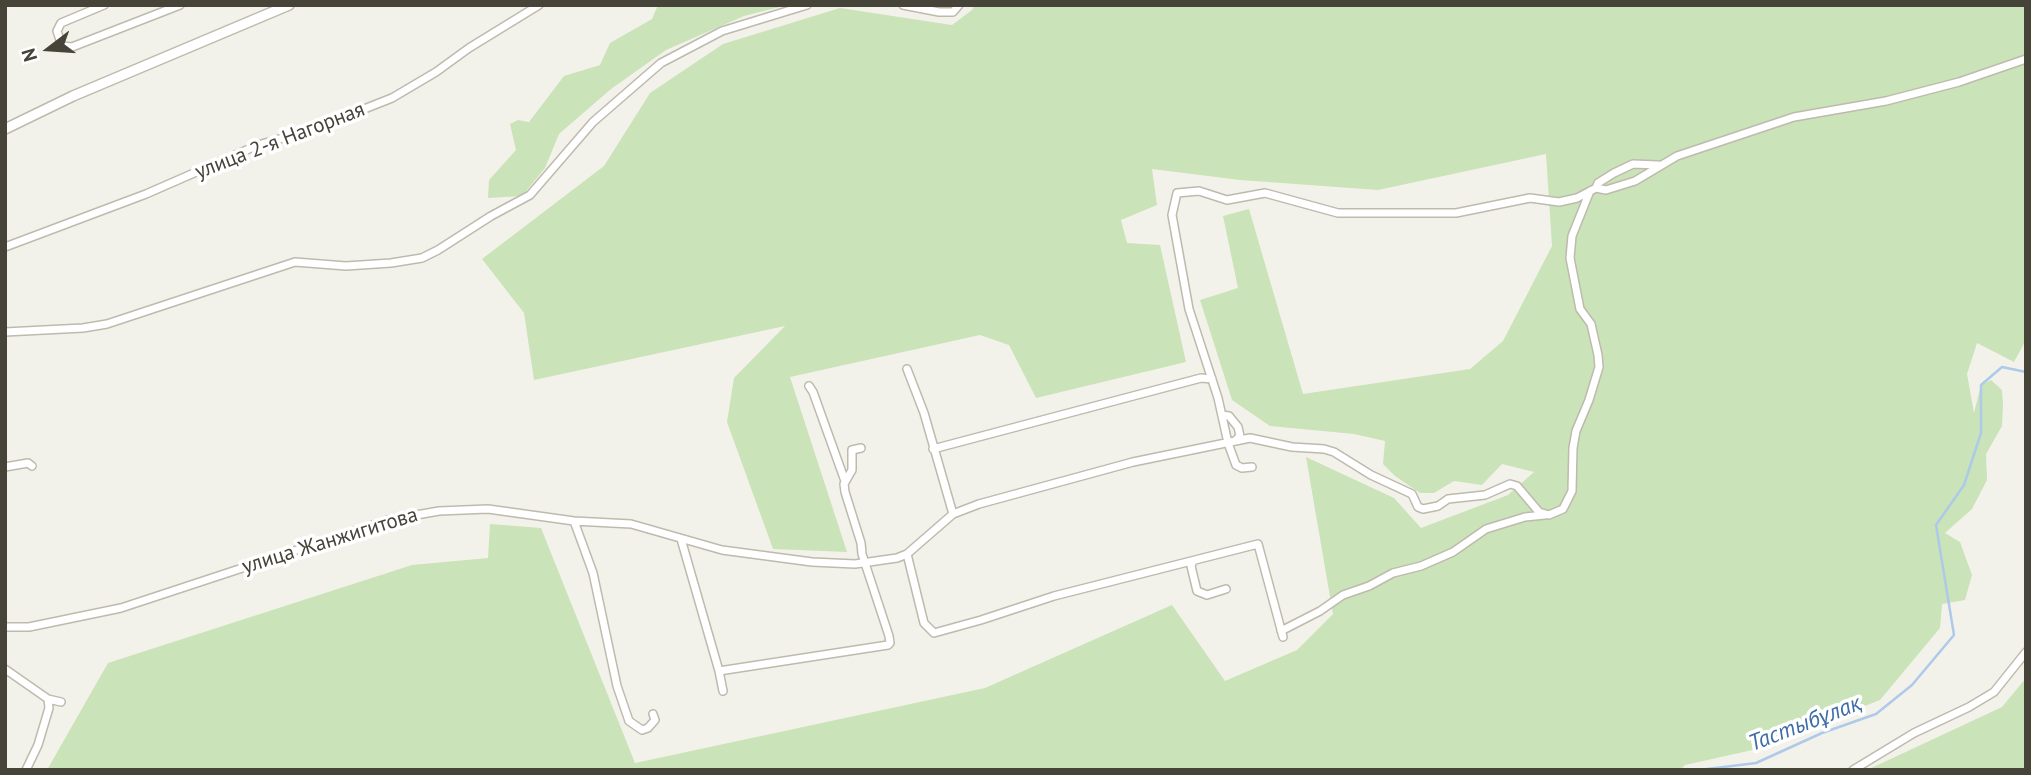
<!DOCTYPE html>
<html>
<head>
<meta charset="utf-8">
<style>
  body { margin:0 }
  #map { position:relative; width:2031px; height:775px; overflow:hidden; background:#f3f2ea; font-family:"PT Sans",sans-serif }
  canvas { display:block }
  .frame { position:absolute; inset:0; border:7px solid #464339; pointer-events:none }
  .north { position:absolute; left:14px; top:14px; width:70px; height:70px; -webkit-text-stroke:5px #fff; paint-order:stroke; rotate:253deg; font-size:19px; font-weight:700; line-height:28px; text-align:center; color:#464339 }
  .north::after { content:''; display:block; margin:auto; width:24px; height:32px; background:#464339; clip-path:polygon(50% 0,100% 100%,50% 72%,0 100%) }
</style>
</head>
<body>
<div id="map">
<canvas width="2031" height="775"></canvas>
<div class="frame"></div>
<div class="north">N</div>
</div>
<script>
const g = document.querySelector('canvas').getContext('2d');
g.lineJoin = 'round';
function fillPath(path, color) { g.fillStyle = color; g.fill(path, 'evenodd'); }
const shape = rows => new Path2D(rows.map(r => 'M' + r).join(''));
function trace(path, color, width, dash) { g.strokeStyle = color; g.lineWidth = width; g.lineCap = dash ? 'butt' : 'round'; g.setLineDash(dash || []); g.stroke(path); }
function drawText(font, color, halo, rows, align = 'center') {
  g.font = font + ' "PT Sans",sans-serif'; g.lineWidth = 7; g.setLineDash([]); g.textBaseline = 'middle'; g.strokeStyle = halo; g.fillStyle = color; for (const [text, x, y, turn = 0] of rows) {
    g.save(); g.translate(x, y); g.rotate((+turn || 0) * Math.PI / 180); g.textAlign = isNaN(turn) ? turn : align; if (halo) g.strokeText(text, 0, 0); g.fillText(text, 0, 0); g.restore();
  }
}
const green = shape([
  [658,5,787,5,744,16,666,50,611,89,559,134,545,168,522,196,488,198,489,180,516,150,510,124,518,120,529,122,564,76,600,65,610,43,652,19],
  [975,5,2026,5,2026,340,2014,362,1977,343,1967,374,1974,413,1981,385,1991,380,2002,390,2003,405,2002,426,1986,454,1987,480,1972,509,1945,533,1960,542,1972,575,1965,600,1942,604,1940,628,1880,700,1757,749,1685,765,1680,770,47,770,108,663,412,565,488,558,490,524,541,528,635,763,985,688,1172,605,1225,681,1297,650,1333,614,1306,457,1394,498,1421,528,1508,495,1534,472,1502,464,1482,485,1454,481,1434,493,1420,493,1395,476,1383,464,1385,441,1354,434,1270,426,1232,400,1200,300,1238,288,1223,216,1249,209,1303,394,1470,369,1503,341,1552,246,1546,154,1378,190,1240,180,1152,169,1157,205,1121,220,1127,243,1160,245,1186,362,1036,398,1009,345,980,335,790,377,847,552,773,549,727,422,734,378,785,326,534,380,524,313,482,259,604,166,650,93,723,44,840,8,952,25,972,10],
  [2026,678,2026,770,1867,770,2002,707]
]);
const stream = shape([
  [1699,770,1756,763,1822,733,1876,714,1912,685,1954,635,1936,525,1964,485,1981,433,1981,385,2002,367,2026,372]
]);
const minor = shape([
  [104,5,61,23,57,31,62,46,72,47,180,5],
  [903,5,939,12,953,12,959,5],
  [1596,188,1598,183,1614,173,1633,164,1658,165],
  [5,247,146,194,258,145,311,130,392,98,436,72,469,48,539,5],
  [5,332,83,328,107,324,295,262,346,266,391,263,422,258,438,250,491,216,530,195,593,122,661,63,722,31,807,5],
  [907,369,924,413,953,514],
  [809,386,813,392,845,481],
  [1222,415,1229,416,1238,427,1240,436,1235,441],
  [933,449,1201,378,1212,379],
  [5,467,28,463,32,466],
  [1252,467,1242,468,1236,465,1228,443,1218,398,1189,309,1172,215,1177,193,1199,191,1227,200,1265,193,1338,213,1456,213,1530,198,1559,202,1577,198,1596,188,1606,190,1635,181,1677,156,1794,117,1886,101,1959,82,2026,59],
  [574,521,593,573,617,686,629,721,642,730,648,728,655,720,653,714],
  [681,539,719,671,888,645,890,643,889,636,862,554,861,543,845,492,844,484,852,470,852,450,861,448],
  [907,554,924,623,934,633,981,620,1054,596,1258,544,1283,637],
  [1193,561,1191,566,1197,591,1207,595,1226,589],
  [5,627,29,627,121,608,388,520,439,511,488,509,574,521,631,524,722,550,812,562,855,564,897,558,907,554,953,514,979,504,1133,462,1250,438,1292,447,1324,449,1334,452,1371,475,1412,494,1418,507,1423,509,1438,506,1448,499,1485,495,1510,484,1517,486,1539,512,1549,515,1563,509,1572,491,1573,448,1576,431,1589,400,1599,367,1598,355,1591,324,1580,309,1570,258,1572,236,1590,191],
  [1281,631,1320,611,1343,595,1369,586,1393,573,1421,566,1453,552,1486,529,1525,517,1545,515],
  [5,669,48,699,49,708,38,745,26,770],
  [719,671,723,691],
  [48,699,61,702],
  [1853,770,1914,733,1969,707,1994,692,2026,652]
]);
const tertiary = shape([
  [5,129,73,96,289,5]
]);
const streetNames = [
  ["улица 2-я Нагорная",280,141,-21],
  ["улица Жанжигитова",330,541,-17]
];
const waterNames = [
  ["Тастыбұлақ",1805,724,-21]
];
fillPath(green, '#cae3b8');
trace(stream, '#aec9e9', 2.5);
trace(minor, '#bebaae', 10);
trace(tertiary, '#bebaae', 12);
trace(minor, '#fff', 7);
trace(tertiary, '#fff', 9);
drawText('21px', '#464339', '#fff', streetNames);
drawText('italic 23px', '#3e6ca6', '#fff', waterNames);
</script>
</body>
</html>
